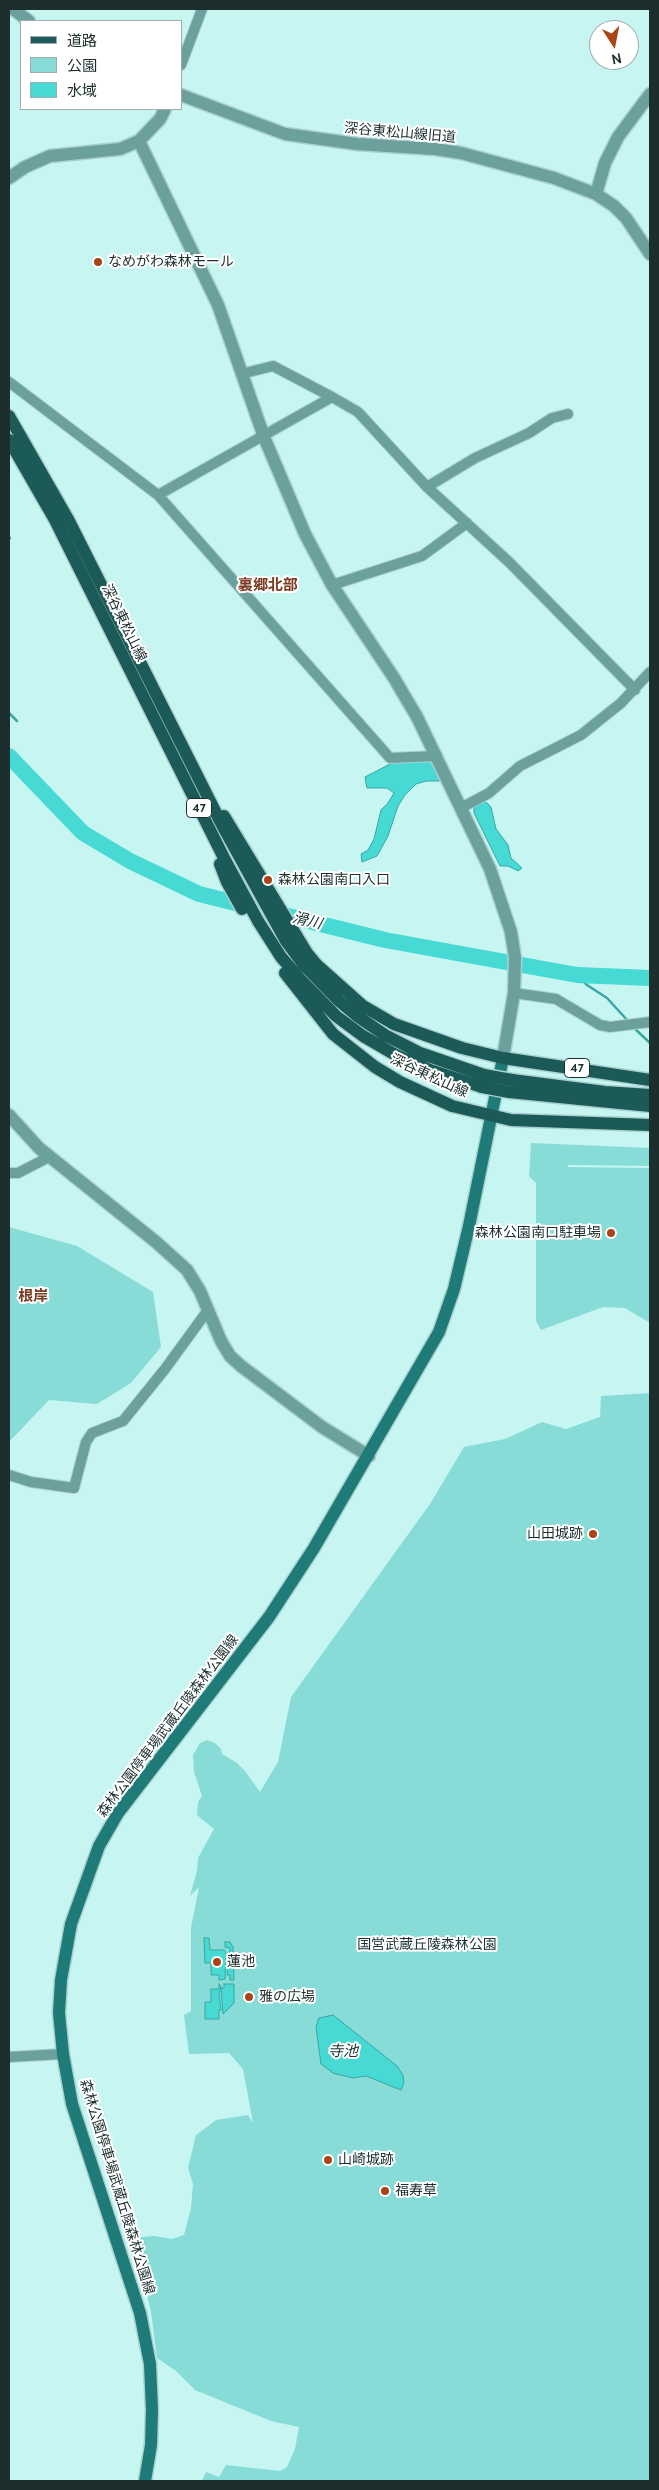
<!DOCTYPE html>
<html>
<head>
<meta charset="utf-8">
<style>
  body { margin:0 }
  #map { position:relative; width:659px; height:2490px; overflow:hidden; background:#c7f5f2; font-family:Cabin,"Noto Sans JP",sans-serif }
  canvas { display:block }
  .frame { position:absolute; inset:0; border:10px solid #1c2e2d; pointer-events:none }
  .legend { position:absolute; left:20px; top:20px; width:162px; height:90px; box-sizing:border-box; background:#fff; border:1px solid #a4abab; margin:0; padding:6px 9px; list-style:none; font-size:15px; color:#1c2e2d }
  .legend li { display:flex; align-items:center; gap:10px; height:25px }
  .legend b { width:25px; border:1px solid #a4abab }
  .north { position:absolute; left:589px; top:20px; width:50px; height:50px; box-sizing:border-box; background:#fff; border:1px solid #a4abab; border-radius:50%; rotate:169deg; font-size:14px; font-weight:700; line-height:20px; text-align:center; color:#1c2e2d }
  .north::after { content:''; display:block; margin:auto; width:18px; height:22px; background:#aa4417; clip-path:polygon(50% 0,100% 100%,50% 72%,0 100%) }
</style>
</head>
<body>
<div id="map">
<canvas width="659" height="2490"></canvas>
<div class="frame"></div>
<ul class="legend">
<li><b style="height:6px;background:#1c5a58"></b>道路</li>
<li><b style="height:14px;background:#87dcd7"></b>公園</li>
<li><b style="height:14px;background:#47d9d4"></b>水域</li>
</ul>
<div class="north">N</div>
</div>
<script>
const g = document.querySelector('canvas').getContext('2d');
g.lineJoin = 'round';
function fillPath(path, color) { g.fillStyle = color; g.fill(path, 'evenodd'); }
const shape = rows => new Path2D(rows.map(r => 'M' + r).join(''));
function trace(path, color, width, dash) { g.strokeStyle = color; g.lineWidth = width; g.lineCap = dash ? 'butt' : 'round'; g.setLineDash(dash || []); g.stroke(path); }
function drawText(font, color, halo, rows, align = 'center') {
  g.font = font + ' Cabin,"Noto Sans JP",sans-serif'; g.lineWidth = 4; g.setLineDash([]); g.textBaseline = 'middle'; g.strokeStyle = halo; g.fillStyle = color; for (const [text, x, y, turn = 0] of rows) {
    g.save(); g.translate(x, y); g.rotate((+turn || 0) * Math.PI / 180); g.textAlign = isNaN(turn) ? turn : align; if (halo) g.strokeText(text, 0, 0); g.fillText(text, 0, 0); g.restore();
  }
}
const green = shape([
  [531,1143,650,1148,650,1166,569,1165,567,1167,650,1168,650,1323,625,1308,603,1307,541,1330,536,1321,536,1183,529,1176],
  [9,1227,77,1246,153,1292,161,1347,131,1383,97,1404,49,1400,9,1442],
  [650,1393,650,2481,202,2481,206,2472,219,2477,226,2465,280,2471,287,2467,295,2449,299,2427,271,2421,195,2390,176,2371,157,2358,151,2312,141,2269,130,2238,154,2236,172,2239,184,2235,191,2208,193,2184,188,2168,196,2135,216,2120,248,2115,253,2123,243,2069,229,2053,189,2054,184,2015,191,2011,191,1928,199,1887,190,1896,197,1871,198,1858,214,1829,197,1815,198,1802,202,1796,194,1772,193,1755,200,1743,207,1740,215,1743,221,1749,222,1754,237,1763,245,1771,260,1792,278,1762,291,1697,430,1504,464,1447,505,1439,542,1422,566,1429,600,1417,601,1396]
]);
const water = shape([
  [432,761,440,781,426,781,416,784,405,795,398,806,388,836,377,856,362,862,361,854,368,850,374,839,381,810,388,803,394,793,387,788,367,788,365,777,392,763,432,761],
  [485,801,491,807,496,829,508,845,511,858,522,868,518,871,508,866,500,866,474,813,474,807,485,801],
  [204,1938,209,1938,210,1950,224,1950,226,1952,225,1979,219,1980,219,1975,211,1975,211,1963,205,1963,204,1938],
  [225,1942,230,1942,233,1947,234,1980,230,1980,230,1975,227,1975,230,1948,225,1947,225,1942],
  [219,1984,221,1987,219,1994,221,2010,219,2010,219,2019,205,2019,205,2002,211,2002,211,1989,219,1989,219,1984],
  [224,1984,234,1984,234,2003,223,2014,221,1988,224,1988,224,1984],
  [333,2015,397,2066,403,2075,404,2083,401,2090,366,2076,353,2078,333,2073,321,2064,316,2027,319,2018,333,2015]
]);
const stream = shape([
  [9,539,10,538],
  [9,713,17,721],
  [577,975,587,985,607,998,628,1021],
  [633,1027,650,1043]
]);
const river = shape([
  [9,756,83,833,130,861,199,894,385,940,577,975,650,978]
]);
const minor = shape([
  [181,65,202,9],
  [9,382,158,495,390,758,437,756],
  [332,397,358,412,427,487,509,562,635,690],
  [427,487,475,458,529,433,552,418,568,414],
  [158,495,332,397,273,366,241,374],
  [332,585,422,556,467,523],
  [461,808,489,793,520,766,581,735,621,703,650,672],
  [514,993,556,999,600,1025,610,1027,650,1022],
  [9,1173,18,1173,49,1157],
  [9,1475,31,1482,74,1488,86,1442,92,1433,123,1421,165,1369,208,1310],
  [9,2057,63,2054]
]);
const tertiary = shape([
  [13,9,29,21],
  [181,95,285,134,357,144,435,149,461,153,554,178,596,194,614,206,626,218,650,254],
  [139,141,218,305,264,437,305,534,332,585,394,678,417,717,490,869,511,932,515,958,514,993,503,1058],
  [9,178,25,167,50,156,120,149,139,141,160,119,165,109],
  [596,194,605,163,618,137,650,94],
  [9,1115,39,1148,156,1242,187,1270,200,1291,221,1341,230,1356,241,1366,322,1427,369,1456]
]);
const secondary = shape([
  [145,2481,151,2445,152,2410,150,2364,140,2313,72,2104,63,2054,59,2013,61,1980,71,1924,99,1846,118,1813,269,1617,314,1548,439,1332,454,1289,469,1226,503,1058]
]);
const primary = shape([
  [9,416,69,521,221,823,286,941,303,964,339,1001,357,1016,385,1035,420,1053,484,1075],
  [9,440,55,520,224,858,258,921,281,957,301,980,336,1016,363,1036,394,1054,430,1070,482,1087],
  [224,816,307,953,317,965,363,1006,394,1024,462,1048,503,1058,650,1080],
  [220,864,227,882,242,909],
  [285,973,333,1034,375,1067,400,1082,452,1106,511,1120,650,1125],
  [512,1080,605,1092,650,1095],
  [509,1092,650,1106]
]);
const primaryBridge = shape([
  [484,1075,512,1080],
  [482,1087,509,1092]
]);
const markers = [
  [98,262,5,"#aa4417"],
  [268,880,5,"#aa4417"],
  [611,1233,5,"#aa4417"],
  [593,1534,5,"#aa4417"],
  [217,1962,5,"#aa4417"],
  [249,1997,5,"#aa4417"],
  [328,2160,5,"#aa4417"],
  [385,2191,5,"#aa4417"]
];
const shields = [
  [199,808,25],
  [577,1068,25]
];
const shieldNames = [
  ["47",199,808],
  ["47",577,1068]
];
const streetNames = [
  ["深谷東松山線旧道",400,133,5],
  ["深谷東松山線",124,623,64],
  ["深谷東松山線",429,1076,25],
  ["森林公園停車場武蔵丘陵森林公園線",168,1726,-53],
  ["森林公園停車場武蔵丘陵森林公園線",117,2187,73]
];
const poiNames = [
  ["なめがわ森林モール",108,262],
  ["森林公園南口入口",278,880],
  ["森林公園南口駐車場",601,1233,"right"],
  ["山田城跡",583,1534,"right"],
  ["蓮池",227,1962],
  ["雅の広場",259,1997],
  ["山崎城跡",338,2160],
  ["福寿草",395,2191]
];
const parkNames = [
  ["国営武蔵丘陵森林公園",427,1945]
];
const neighbourhoodNames = [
  ["裏郷北部",268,586],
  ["根岸",33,1297]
];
const waterNames = [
  ["滑川",307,921,14],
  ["寺池",343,2052]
];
fillPath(green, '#87dcd7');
fillPath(water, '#47d9d4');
trace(water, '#3aa6a2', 1);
trace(stream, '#3aa6a2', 2.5);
trace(river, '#47d9d4', 16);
trace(minor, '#a8d1cf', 12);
trace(tertiary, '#a8d1cf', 15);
trace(secondary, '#a8d1cf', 15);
trace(primary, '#a8d1cf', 15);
trace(minor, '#6ca09d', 10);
trace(tertiary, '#6ca09d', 12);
trace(secondary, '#1e7b78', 12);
trace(primary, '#1c5a58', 12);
trace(primaryBridge, '#a8d1cf', 15, []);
trace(primaryBridge, '#1c5a58', 12);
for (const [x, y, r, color] of markers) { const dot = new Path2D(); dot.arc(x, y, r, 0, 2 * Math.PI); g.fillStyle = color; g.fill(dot); trace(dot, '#fff', 2); }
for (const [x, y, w] of shields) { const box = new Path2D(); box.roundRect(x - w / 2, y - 9.5, w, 19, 4); g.fillStyle = '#fff'; g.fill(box); trace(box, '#1c2e2d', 1); }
drawText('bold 12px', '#1c2e2d', null, shieldNames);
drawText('14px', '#1c2e2d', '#fff', streetNames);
drawText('14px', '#1c2e2d', '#fff', poiNames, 'left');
drawText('14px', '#1a3231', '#fff', parkNames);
drawText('bold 15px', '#7c3a20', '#fff', neighbourhoodNames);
drawText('italic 15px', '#1a3231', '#fff', waterNames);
</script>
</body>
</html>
